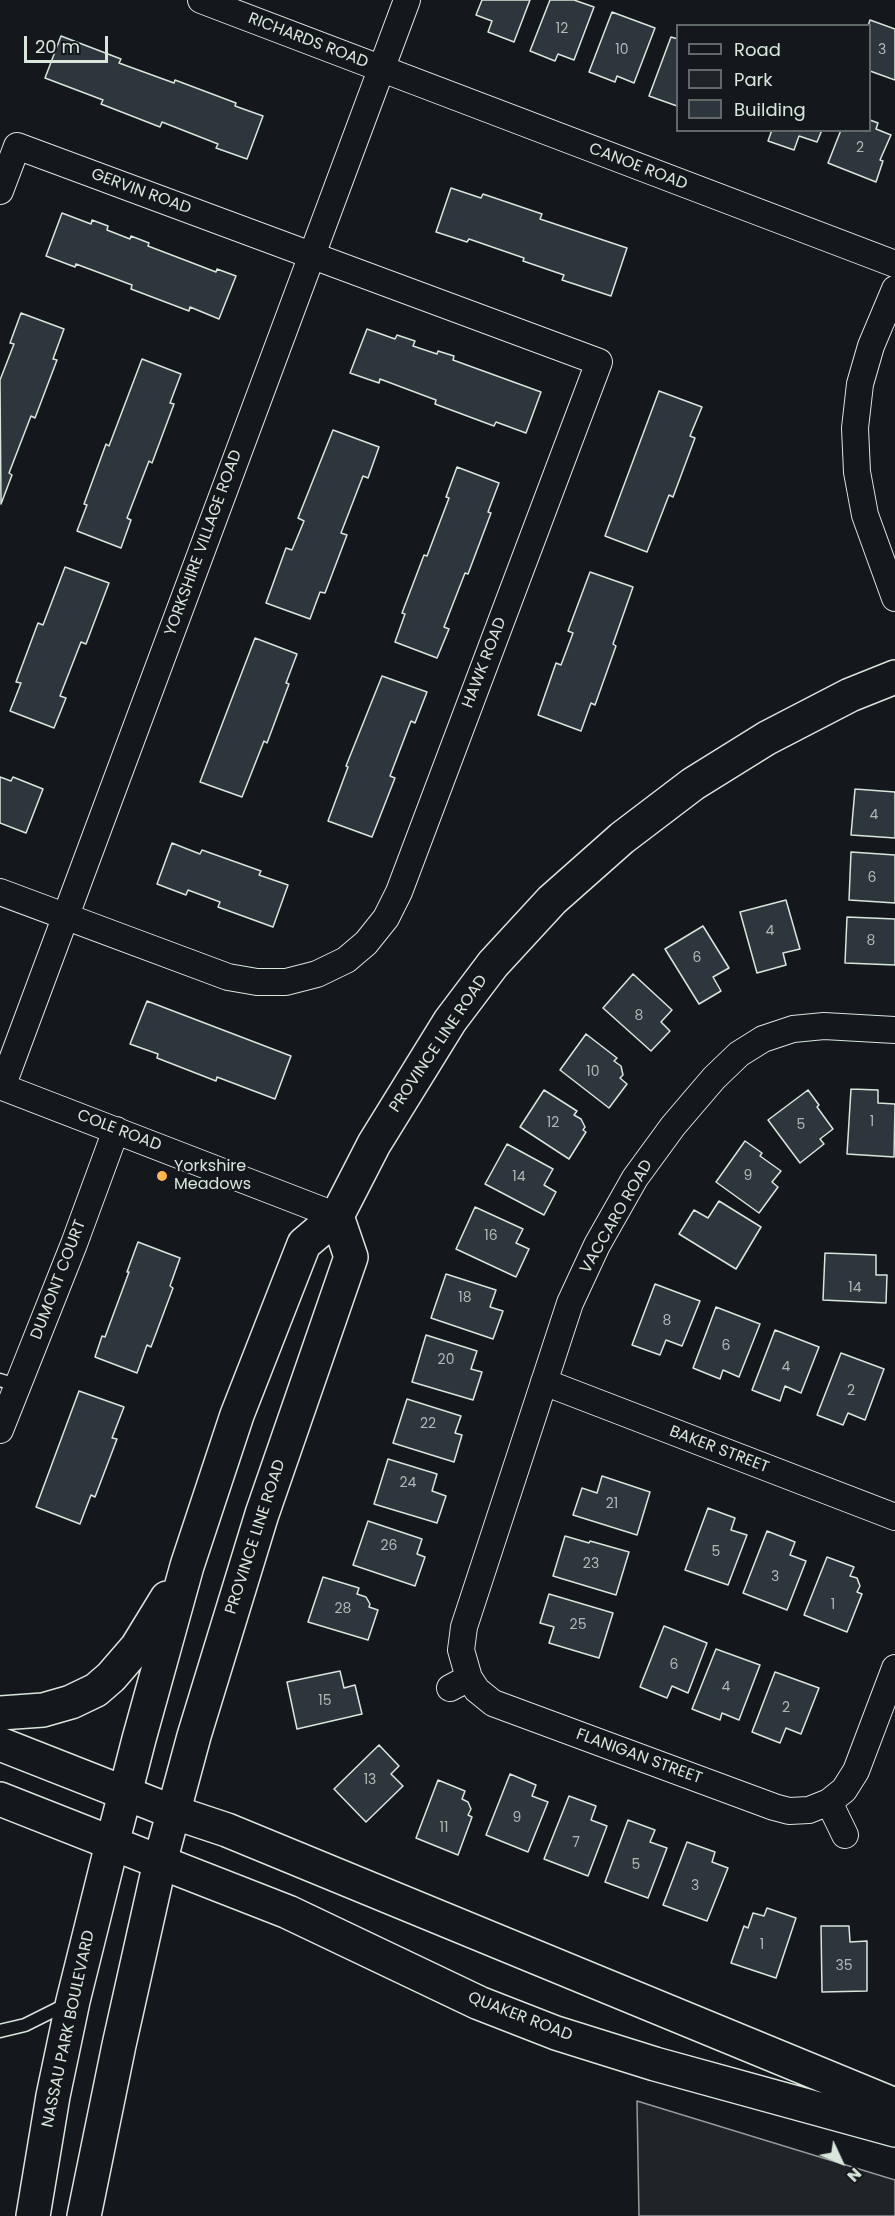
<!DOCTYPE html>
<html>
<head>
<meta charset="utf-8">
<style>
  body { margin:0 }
  #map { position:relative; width:895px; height:2216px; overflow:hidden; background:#14181c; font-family:Poppins,sans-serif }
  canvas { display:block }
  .legend { position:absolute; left:676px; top:24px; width:195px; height:108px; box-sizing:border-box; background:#14181c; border:2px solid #626a69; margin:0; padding:8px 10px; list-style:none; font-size:18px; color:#d8e6dc }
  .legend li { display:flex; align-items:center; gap:12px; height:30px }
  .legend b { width:30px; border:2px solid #626a69 }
  .north { position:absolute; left:811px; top:2132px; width:60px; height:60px; -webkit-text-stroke:4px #14181c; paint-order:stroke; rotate:134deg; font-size:16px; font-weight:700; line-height:24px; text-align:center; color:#d8e6dc }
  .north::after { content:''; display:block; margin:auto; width:21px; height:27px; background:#d8e6dc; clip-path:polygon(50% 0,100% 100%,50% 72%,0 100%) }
  .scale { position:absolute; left:24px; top:36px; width:84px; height:27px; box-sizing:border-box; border:3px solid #d8e6dc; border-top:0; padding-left:8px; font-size:18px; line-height:21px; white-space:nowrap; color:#d8e6dc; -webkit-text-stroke:4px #14181c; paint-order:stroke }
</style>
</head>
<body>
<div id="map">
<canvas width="895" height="2216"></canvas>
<ul class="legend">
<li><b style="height:8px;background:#14181c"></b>Road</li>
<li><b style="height:16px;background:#202428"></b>Park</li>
<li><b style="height:16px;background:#2c363c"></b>Building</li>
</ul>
<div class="north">N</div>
<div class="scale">20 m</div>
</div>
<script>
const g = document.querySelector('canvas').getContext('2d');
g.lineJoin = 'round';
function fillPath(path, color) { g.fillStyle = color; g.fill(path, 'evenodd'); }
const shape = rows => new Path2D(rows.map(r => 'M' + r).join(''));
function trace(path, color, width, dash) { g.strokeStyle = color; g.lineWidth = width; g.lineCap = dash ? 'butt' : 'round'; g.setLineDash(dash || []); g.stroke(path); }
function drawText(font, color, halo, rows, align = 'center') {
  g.font = font + ' Poppins,sans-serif'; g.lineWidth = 4.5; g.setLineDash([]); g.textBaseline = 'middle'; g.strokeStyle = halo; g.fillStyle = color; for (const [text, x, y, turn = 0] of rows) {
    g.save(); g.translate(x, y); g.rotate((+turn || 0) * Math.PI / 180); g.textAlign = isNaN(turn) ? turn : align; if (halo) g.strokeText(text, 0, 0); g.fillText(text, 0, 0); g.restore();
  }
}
const green = shape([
  [637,2101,895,2180,895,2216,639,2216,637,2101]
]);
const building = shape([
  [482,0,530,0,514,42,488,32,492,21,476,15,482,0],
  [550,0,574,0,594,7,574,60,558,54,555,61,530,51,550,0],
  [612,12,655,28,634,83,617,76,615,82,589,72,612,12],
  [870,20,895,29,895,80,870,71,868,26,870,20],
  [61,36,121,59,119,63,174,83,175,80,236,103,235,106,263,116,247,159,216,148,218,144,162,122,160,127,101,104,103,100,45,78,61,36],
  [671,37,678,39,677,106,649,96,671,37],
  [870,120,878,123,876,129,891,135,880,160,883,161,876,182,828,163,841,130,870,130,870,120],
  [772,130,822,130,817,142,799,136,794,150,768,141,772,130],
  [451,188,481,198,483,194,542,214,540,219,627,248,611,296,562,280,564,275,523,261,524,258,469,239,467,242,436,232,451,188],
  [62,213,91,224,92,220,108,226,107,230,130,239,131,236,149,243,148,246,216,272,217,269,236,276,219,319,190,307,189,311,131,289,132,285,76,264,75,267,46,256,62,213],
  [21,313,64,329,53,359,57,360,35,418,31,416,9,473,12,475,1,504,0,380,14,344,10,343,21,313],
  [367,329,395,339,397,335,415,341,413,346,437,354,438,351,454,356,453,360,541,392,526,433,496,422,494,426,435,404,436,400,380,379,379,383,350,373,367,329],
  [142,359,181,374,170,403,174,404,152,463,149,461,127,518,131,520,121,548,77,531,87,505,84,504,106,444,109,446,142,359],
  [659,391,702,407,690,436,695,438,673,497,669,495,647,552,605,536,659,391],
  [333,430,379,447,368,478,363,476,341,533,347,535,325,593,320,592,310,619,266,603,286,548,292,550,304,521,298,518,333,430],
  [457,467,499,483,488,512,491,513,468,574,465,573,444,627,449,629,437,658,395,642,405,614,402,613,424,555,427,556,449,498,446,497,457,467],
  [65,567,109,583,86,644,81,642,60,696,66,698,54,728,10,711,21,683,16,682,38,623,43,625,65,567],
  [590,572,633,587,613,644,616,646,595,705,591,703,581,731,538,715,556,663,561,665,573,633,568,631,590,572],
  [255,638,297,654,286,683,289,684,267,743,264,741,242,797,200,782,255,638],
  [382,676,427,692,415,723,411,721,390,776,395,778,372,837,328,821,348,767,346,766,382,676],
  [0,777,11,781,13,777,43,789,26,833,0,823,0,777],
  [855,789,895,792,895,838,851,835,855,789],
  [172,843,200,854,202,850,261,871,259,875,288,885,273,927,218,907,220,902,188,890,186,895,157,884,172,843],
  [851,852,895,855,895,903,849,900,851,852],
  [786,900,800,949,783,953,786,965,757,973,740,912,786,900],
  [847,917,895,919,895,965,845,963,847,917],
  [703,926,729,968,713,977,721,991,699,1004,665,949,703,926],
  [633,974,672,1010,661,1022,670,1031,651,1051,603,1008,633,974],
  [147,1001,291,1056,275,1099,217,1077,216,1081,157,1058,158,1054,130,1044,147,1001],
  [586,1034,617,1058,614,1061,621,1066,623,1075,620,1078,627,1084,609,1108,560,1070,586,1034],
  [851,1089,878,1090,878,1103,895,1104,894,1157,847,1154,851,1089],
  [544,1090,577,1111,574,1115,581,1119,585,1127,583,1130,586,1132,569,1159,520,1127,544,1090],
  [808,1090,819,1105,817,1107,833,1129,820,1139,824,1144,800,1163,768,1120,808,1090],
  [745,1141,762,1153,760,1156,781,1171,772,1182,778,1187,759,1213,716,1182,745,1141],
  [507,1144,553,1169,544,1185,556,1192,544,1215,485,1184,507,1144],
  [719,1201,761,1227,736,1269,679,1234,694,1210,708,1218,719,1201],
  [475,1207,523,1229,516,1243,529,1249,516,1277,456,1249,475,1207],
  [138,1242,180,1258,170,1286,173,1288,151,1347,147,1345,137,1373,95,1357,102,1336,105,1337,129,1272,127,1272,138,1242],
  [825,1253,876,1255,876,1275,887,1275,886,1303,823,1300,825,1253],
  [446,1274,496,1290,490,1307,503,1311,493,1339,431,1318,446,1274],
  [655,1284,700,1301,682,1346,666,1340,660,1355,632,1345,655,1284],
  [716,1307,760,1324,739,1377,723,1370,720,1379,693,1368,716,1307],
  [775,1330,819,1347,801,1393,785,1386,780,1401,752,1390,775,1330],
  [426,1335,477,1351,471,1369,482,1372,473,1400,412,1382,426,1335],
  [841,1353,884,1369,865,1420,848,1413,843,1425,817,1415,841,1353],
  [79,1391,124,1407,112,1438,117,1439,95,1497,91,1495,80,1524,36,1507,79,1391],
  [407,1399,461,1416,455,1433,462,1435,454,1462,393,1443,407,1399],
  [388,1459,437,1474,432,1491,446,1496,437,1523,374,1504,388,1459],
  [602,1476,650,1492,637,1535,573,1515,582,1488,597,1493,602,1476],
  [708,1508,735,1518,731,1530,747,1535,728,1585,685,1570,708,1508],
  [368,1521,422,1539,417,1554,425,1557,415,1586,353,1565,368,1521],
  [767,1531,795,1542,790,1555,806,1561,787,1610,743,1593,767,1531],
  [565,1536,589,1543,590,1541,629,1552,616,1595,553,1576,565,1536],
  [827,1557,854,1567,850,1576,857,1578,860,1586,857,1592,862,1594,847,1632,804,1615,827,1557],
  [323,1577,359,1588,357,1594,366,1597,370,1604,369,1607,378,1610,368,1640,308,1622,323,1577],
  [549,1594,613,1613,599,1658,549,1643,554,1627,540,1623,549,1594],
  [664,1626,707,1643,688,1693,672,1686,667,1698,640,1687,664,1626],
  [716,1649,760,1665,739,1720,722,1713,720,1720,692,1709,716,1649],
  [340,1671,344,1688,355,1685,362,1714,297,1729,287,1682,340,1671],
  [775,1672,819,1688,801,1734,786,1728,780,1743,752,1732,775,1672],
  [379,1745,399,1766,391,1774,403,1786,366,1822,334,1789,379,1745],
  [510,1774,536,1785,532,1796,548,1802,528,1852,486,1835,510,1774],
  [438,1780,465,1791,462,1799,468,1802,471,1809,468,1815,472,1817,458,1855,416,1838,438,1780],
  [569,1796,596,1806,591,1820,607,1826,588,1876,544,1859,569,1796],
  [628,1820,655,1830,650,1842,667,1848,648,1898,605,1882,628,1820],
  [687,1842,715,1852,712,1862,728,1868,707,1921,663,1905,687,1842],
  [767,1908,796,1918,776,1978,731,1963,744,1926,748,1928,753,1913,764,1916,767,1908],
  [821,1926,849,1926,850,1942,867,1941,867,1991,822,1992,821,1926]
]);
const lane = shape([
  [0,1380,18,1386],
  [0,2031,25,2025,67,2004]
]);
const street = shape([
  [201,0,895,264],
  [0,191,17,146,599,362,399,892,386,918,366,943,346,960,317,974,286,982,257,982,228,977,0,892],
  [895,289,871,346,860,384,855,428,857,472,865,515,895,598],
  [895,1030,824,1026,793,1029,763,1039,739,1054,714,1078,673,1126,635,1178,597,1245,570,1303,464,1627,461,1650,469,1678,477,1690,493,1703,774,1807,789,1811,809,1810,829,1802,844,1790,856,1771,895,1668],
  [0,1086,337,1216],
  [2,1087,407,0],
  [544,1382,895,1517],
  [0,1430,74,1244,116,1130],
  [450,1688,469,1678],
  [829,1802,845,1835]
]);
const secondary = shape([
  [173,1812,227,1830,895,2105],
  [33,2216,53,2096,73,2001,112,1844],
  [84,2216,119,2045,160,1862,288,1912,479,2003,556,2033,655,2064,895,2130]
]);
const primary = shape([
  [0,1713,43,1710,71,1702,96,1690,111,1677,137,1647,167,1598],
  [0,1744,173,1812],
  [0,1799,160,1862,194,1736,262,1514,351,1257,337,1216],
  [112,1844,139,1739,187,1566,237,1415,304,1244,337,1216,374,1144,450,1021,493,964,552,900,622,838,693,784,767,738,850,695,895,677]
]);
const markers = [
  [162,1176,6,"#ffb74d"]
];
const numberNames = [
  ["12",562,29],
  ["10",622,50],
  ["3",882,50],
  ["2",860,148],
  ["4",874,815],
  ["6",872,878],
  ["4",770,931],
  ["8",871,941],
  ["6",697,958],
  ["8",639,1016],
  ["10",593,1072],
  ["1",872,1122],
  ["12",553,1123],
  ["5",801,1125],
  ["9",748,1176],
  ["14",519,1177],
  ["16",491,1236],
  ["14",855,1288],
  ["18",465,1298],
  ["8",667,1321],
  ["6",726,1346],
  ["20",446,1360],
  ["4",786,1367],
  ["2",851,1391],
  ["22",428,1424],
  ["24",408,1483],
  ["21",612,1504],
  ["26",389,1546],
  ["5",716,1552],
  ["23",591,1564],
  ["3",775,1577],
  ["1",833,1605],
  ["28",343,1609],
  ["25",578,1625],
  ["6",674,1665],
  ["4",726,1687],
  ["15",325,1701],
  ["2",786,1708],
  ["13",370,1780],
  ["9",517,1818],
  ["11",444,1828],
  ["7",576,1843],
  ["5",636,1865],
  ["3",695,1886],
  ["1",762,1945],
  ["35",844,1966]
];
const streetNames = [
  ["RICHARDS ROAD",308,41,21],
  ["CANOE ROAD",638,167,21],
  ["GERVIN ROAD",141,192,20],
  ["YORKSHIRE VILLAGE ROAD",204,543,-70],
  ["HAWK ROAD",485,663,-69],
  ["PROVINCE LINE ROAD",439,1044,-56],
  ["COLE ROAD",119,1131,21],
  ["VACCARO ROAD",617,1217,-60],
  ["DUMONT COURT",59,1280,-69],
  ["BAKER STREET",719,1450,21],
  ["PROVINCE LINE ROAD",256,1537,-72],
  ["FLANIGAN STREET",639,1757,20],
  ["QUAKER ROAD",520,2017,21],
  ["NASSAU PARK BOULEVARD",69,2029,-78]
];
const poiNames = [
  ["Yorkshire",174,1167],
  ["Meadows",174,1185]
];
fillPath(green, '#202428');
trace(green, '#939e99', 1.5);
fillPath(building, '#2c363c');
trace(building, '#d8e6dc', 1.5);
trace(lane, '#d8e6dc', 15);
trace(street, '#d8e6dc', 28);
trace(secondary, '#d8e6dc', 36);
trace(primary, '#d8e6dc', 36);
trace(lane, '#14181c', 12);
trace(street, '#14181c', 26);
trace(secondary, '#14181c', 33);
trace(primary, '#14181c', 33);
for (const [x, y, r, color] of markers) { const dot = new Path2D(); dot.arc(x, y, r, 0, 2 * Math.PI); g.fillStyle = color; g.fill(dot); trace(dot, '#14181c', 2); }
drawText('14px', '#adbab4', null, numberNames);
drawText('16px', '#d8e6dc', '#14181c', streetNames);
drawText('16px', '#d8e6dc', '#14181c', poiNames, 'left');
</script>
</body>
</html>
